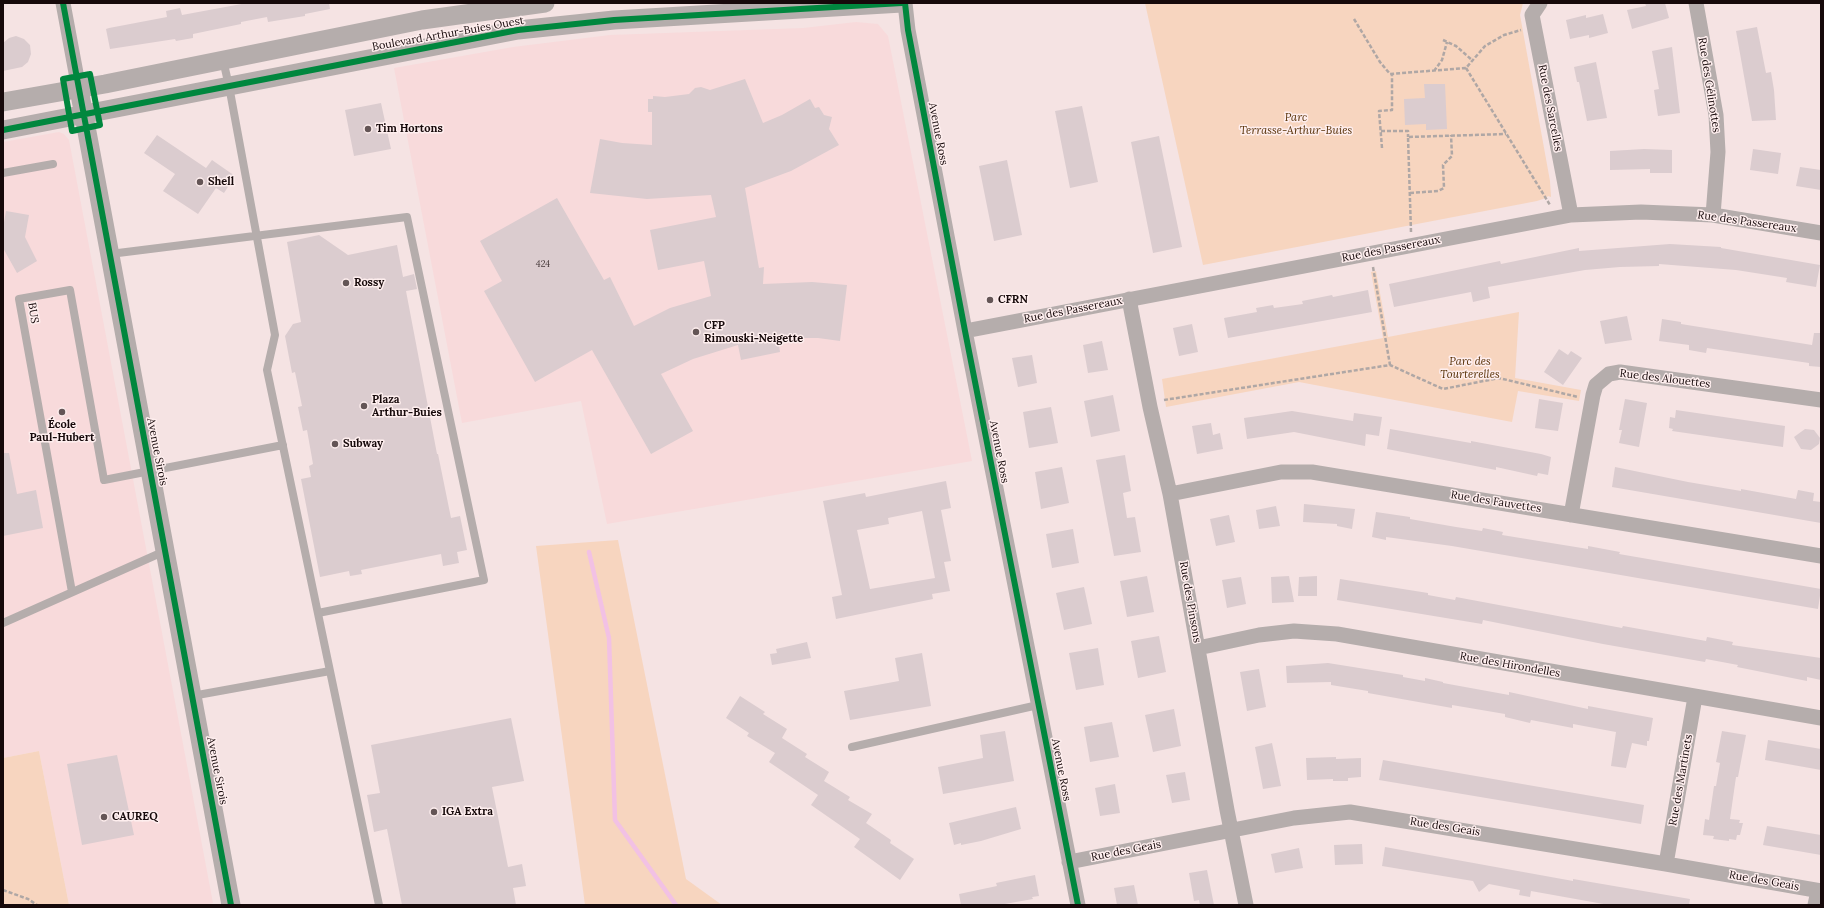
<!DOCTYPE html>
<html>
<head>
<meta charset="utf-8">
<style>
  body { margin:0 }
  #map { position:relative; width:1824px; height:908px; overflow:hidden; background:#f5e3e3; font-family:Lora,serif }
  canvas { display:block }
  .frame { position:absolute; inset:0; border:4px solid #16090a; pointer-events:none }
</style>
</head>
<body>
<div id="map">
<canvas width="1824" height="908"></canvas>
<div class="frame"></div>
</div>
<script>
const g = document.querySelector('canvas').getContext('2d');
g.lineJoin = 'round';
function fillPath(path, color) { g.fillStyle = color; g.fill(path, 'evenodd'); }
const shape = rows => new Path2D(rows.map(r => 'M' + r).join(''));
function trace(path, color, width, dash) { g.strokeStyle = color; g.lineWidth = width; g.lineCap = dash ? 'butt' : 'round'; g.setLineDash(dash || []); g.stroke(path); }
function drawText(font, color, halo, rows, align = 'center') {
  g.font = font + ' Lora,serif'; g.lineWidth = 3; g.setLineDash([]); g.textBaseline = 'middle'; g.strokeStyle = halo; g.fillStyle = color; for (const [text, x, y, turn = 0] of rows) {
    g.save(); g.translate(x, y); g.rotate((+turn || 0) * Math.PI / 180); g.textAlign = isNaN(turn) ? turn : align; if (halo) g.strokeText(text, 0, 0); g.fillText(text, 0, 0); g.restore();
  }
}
const built = shape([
  [856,22,878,24,888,36,890,46,972,461,607,524,581,401,462,423,394,68,513,47,610,35,803,28],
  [59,132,64,134,69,140,213,903,204,905,69,905,39,751,3,758,3,142]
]);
const green = shape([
  [1145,3,1523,3,1520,15,1550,181,1551,197,1548,196,1546,198,1537,201,1203,265],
  [1376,271,1388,337,1519,312,1515,378,1581,390,1579,401,1518,391,1512,422,1299,382,1166,407,1162,379,1383,338,1371,272],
  [618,540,686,879,722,905,585,905,536,546],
  [39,751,69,905,3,905,3,758]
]);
const stream = shape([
  [589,552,609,638,615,820,676,905]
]);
const building = shape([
  [247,3,329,3,330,9,305,14,305,16,268,22,267,17,241,22,241,24,193,34,193,38,176,41,175,39,110,49,106,29,109,28,167,17,166,11,180,8,182,15],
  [1645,3,1665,3,1669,18,1632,29,1627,10,1646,6],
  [1603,14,1608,33,1589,38,1589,35,1570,39,1566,20,1586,15,1586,18],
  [1757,27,1766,73,1771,72,1774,90,1776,120,1752,121,1736,31],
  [16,36,24,39,30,45,31,54,28,62,22,67,3,71,3,43,9,38],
  [1672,47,1680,113,1658,116,1654,90,1659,89,1652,51],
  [1596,62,1607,118,1587,121,1579,82,1577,82,1574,67],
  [745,79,763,123,782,115,810,99,815,108,819,107,824,115,832,117,829,129,839,145,791,171,745,188,759,268,764,267,763,284,812,282,847,285,840,341,818,338,778,338,780,352,741,360,738,345,693,359,661,374,693,431,651,454,592,350,535,382,484,291,502,281,480,241,557,198,604,280,610,277,634,326,670,308,711,296,704,261,658,270,650,230,716,217,711,195,647,199,590,193,600,139,622,143,652,145,652,112,648,112,648,99,653,99,653,96,665,97,689,94,695,88,701,87,710,90],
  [1424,84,1445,84,1447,129,1426,130,1426,124,1405,125,1404,99,1425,98],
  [381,103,391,149,354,156,345,110],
  [1082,106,1098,182,1070,188,1055,111],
  [157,135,206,168,212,160,235,176,224,193,216,188,198,214,163,191,175,174,144,153],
  [1159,136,1182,247,1153,253,1131,142],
  [1644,149,1672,150,1672,173,1650,173,1650,169,1610,170,1610,151],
  [1753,149,1781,153,1778,174,1750,170],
  [1007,160,1022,235,994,241,979,166],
  [1800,167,1821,170,1821,190,1796,186],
  [6,211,29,215,25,237,37,261,17,273,3,248,3,228],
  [319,235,348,255,397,245,403,277,414,274,417,289,406,291,437,454,438,454,451,518,460,516,467,550,457,552,459,563,443,566,441,554,361,570,362,574,350,576,349,571,320,577,301,479,311,477,309,466,313,464,307,430,303,431,298,407,302,406,295,372,292,373,285,336,293,324,301,322,287,242],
  [1670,244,1721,247,1721,248,1820,265,1816,287,1786,282,1787,278,1736,270,1659,264,1659,266,1620,267,1585,270,1488,287,1490,298,1473,302,1471,292,1394,307,1389,284,1500,261,1501,264,1579,248,1579,251],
  [1368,290,1372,312,1228,338,1224,318,1257,312,1256,308,1273,305,1274,308,1303,304,1302,301,1332,295,1333,297],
  [1627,316,1632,340,1605,344,1600,321],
  [1662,319,1681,322,1681,324,1812,345,1814,333,1821,333,1821,367,1809,366,1809,363,1707,348,1706,353,1689,350,1689,345,1659,341],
  [1192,324,1198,352,1179,356,1173,328],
  [1102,341,1108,370,1088,373,1083,345],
  [1559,349,1568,355,1571,351,1582,358,1563,385,1544,372],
  [1032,355,1037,383,1018,387,1012,358],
  [1113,395,1120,431,1091,437,1084,401],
  [1539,399,1563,403,1558,431,1535,428],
  [1625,399,1647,403,1639,447,1619,443,1622,430,1619,430],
  [1051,407,1058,443,1029,448,1023,412],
  [1676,410,1785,426,1783,447,1672,431,1673,429,1669,428,1670,417,1675,418],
  [1292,411,1353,421,1354,413,1382,417,1379,436,1366,434,1365,446,1294,432,1247,439,1244,418],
  [1211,423,1213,435,1220,433,1223,449,1197,454,1192,426],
  [1390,429,1471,443,1471,441,1541,454,1551,457,1548,475,1538,473,1537,476,1496,467,1496,470,1387,449],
  [1805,429,1814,430,1820,438,1819,444,1811,450,1801,449,1794,437],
  [3,453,9,453,17,494,36,490,43,528,3,536],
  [1125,455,1131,491,1123,493,1127,518,1135,517,1141,552,1114,556,1096,460],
  [1062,467,1069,503,1041,509,1035,472],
  [1615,467,1688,482,1741,491,1741,489,1796,499,1798,490,1814,493,1813,501,1821,502,1821,523,1612,487],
  [946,481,951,508,941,510,951,561,944,562,950,591,932,594,933,599,836,619,832,597,842,595,823,501,865,493,866,497],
  [922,511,935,578,870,589,857,530,889,524,888,518],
  [1304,504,1355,509,1352,529,1337,526,1337,524,1303,522],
  [1276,506,1280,526,1259,529,1256,510],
  [1376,512,1410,517,1410,519,1456,527,1482,531,1483,528,1503,532,1502,535,1588,549,1588,546,1620,552,1619,554,1821,589,1818,609,1452,546,1386,537,1386,540,1372,537],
  [1229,515,1235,542,1216,546,1210,519],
  [1073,529,1079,563,1052,568,1046,534],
  [1147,576,1154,612,1127,617,1120,581],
  [1289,576,1294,602,1272,603,1271,577],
  [1317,576,1317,596,1298,596,1299,577],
  [1241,577,1246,604,1227,608,1222,580],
  [1340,579,1428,593,1428,595,1455,600,1456,597,1622,628,1623,626,1706,641,1707,637,1733,642,1732,645,1821,658,1821,680,1807,677,1807,681,1737,667,1738,665,1706,659,1705,662,1603,644,1483,620,1482,624,1337,600],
  [1084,587,1092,624,1064,630,1056,593],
  [1159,636,1166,672,1138,678,1131,641],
  [807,642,811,658,772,665,770,654,777,653,776,649],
  [1098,648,1104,685,1076,690,1069,653],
  [922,653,931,706,850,720,844,691,899,681,895,658],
  [1328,663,1403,675,1403,677,1425,681,1425,678,1443,682,1443,683,1509,695,1509,692,1588,709,1588,706,1653,718,1649,741,1647,741,1647,746,1632,743,1626,768,1611,766,1616,732,1573,724,1573,728,1531,720,1530,723,1505,717,1505,714,1452,705,1452,708,1368,693,1368,691,1331,685,1331,682,1287,683,1286,666],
  [1259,669,1266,707,1247,711,1240,672],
  [740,696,765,712,763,714,787,729,782,738,807,754,805,757,829,772,824,781,850,797,848,800,872,814,866,823,891,840,890,843,914,859,900,880,854,847,860,839,811,805,818,795,769,762,775,753,747,736,749,733,726,718],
  [1174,709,1181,746,1153,752,1145,715],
  [511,718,524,781,492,787,508,867,522,864,526,886,513,888,516,905,402,905,387,829,374,832,367,795,380,793,371,745],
  [1112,722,1119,757,1090,762,1084,727],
  [1005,731,1014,781,943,794,938,767,983,758,980,735],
  [1722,731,1746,735,1738,777,1736,777,1730,819,1740,820,1739,823,1743,823,1740,835,1737,835,1736,840,1729,839,1729,841,1713,839,1714,836,1703,835,1705,819,1709,820,1714,786,1716,786,1720,763,1716,762],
  [1768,740,1821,749,1821,770,1765,760],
  [1272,743,1281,786,1263,789,1255,747],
  [117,755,134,835,82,845,67,764],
  [1336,757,1336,759,1361,758,1361,777,1348,778,1348,781,1333,781,1333,779,1307,780,1306,758],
  [1383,760,1644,805,1641,824,1379,780],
  [1185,772,1190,800,1172,803,1166,775],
  [1115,784,1120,813,1100,816,1095,788],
  [1016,807,1021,829,981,841,961,845,961,843,954,845,949,823],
  [1767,826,1821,835,1821,855,1763,845],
  [1362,844,1363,864,1335,865,1334,845],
  [1385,847,1573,881,1573,879,1690,899,1689,905,1609,905,1531,891,1530,897,1519,895,1520,890,1489,884,1479,892,1473,881,1382,866],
  [1299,848,1303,868,1275,873,1271,854],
  [1207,870,1214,905,1200,905,1199,900,1194,901,1189,873],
  [1035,875,1039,896,1032,897,1033,899,999,905,961,905,959,894,997,886,996,883],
  [1134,885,1138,905,1117,905,1114,888]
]);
const path = shape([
  [1354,19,1380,62,1390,74,1466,68,1485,46,1504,35,1521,30],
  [1443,40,1456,46,1472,60],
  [1466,68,1550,205],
  [1434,71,1442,60,1447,42],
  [1381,131,1408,131,1408,137],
  [1382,148,1379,111,1392,110,1392,73],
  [1410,193,1438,191,1444,188,1443,165,1452,156,1451,135],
  [1411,232,1408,137,1506,134],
  [1373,267,1390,365],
  [1164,400,1390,365,1443,389,1499,378,1578,397],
  [3,890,28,899,37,905]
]);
const service = shape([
  [223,60,229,86,275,335,267,370,379,905],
  [3,173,53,164],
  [110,254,407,217,484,580,318,613],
  [72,592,19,299,70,290,104,480,283,445],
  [3,623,165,551],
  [192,696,330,671],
  [852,747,1038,705]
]);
const minor = shape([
  [63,3,79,89],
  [905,3,908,30,965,331,1078,905],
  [1540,3,1532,15,1571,215],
  [1696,3,1716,115,1718,152,1713,215],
  [1129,299,1150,407,1170,494,1227,810,1246,905],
  [965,331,1571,215,1641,212,1713,215,1821,233],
  [1170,494,1281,472,1312,472,1821,556],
  [1571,515,1593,395,1596,385,1609,374,1620,372,1821,400],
  [1198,648,1259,635,1294,631,1337,634,1821,718],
  [1069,862,1294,818,1350,812,1666,864,1821,891],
  [1666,864,1695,697],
  [1815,905,1818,891]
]);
const tertiary = shape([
  [79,89,231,905],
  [3,102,105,84,422,20,545,3],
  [3,130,518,30,614,20,902,3]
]);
const cycleway = shape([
  [63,3,231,905],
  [905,3,908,30,965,331,1078,905],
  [90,74,100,125,72,131,63,79,90,74],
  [3,130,518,30,614,20,902,3]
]);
const markers = [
  [368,129,4,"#645556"],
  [200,182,4,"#645556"],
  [346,283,4,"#645556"],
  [990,300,4,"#645556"],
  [696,332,4,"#645556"],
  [364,406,4,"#645556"],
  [62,412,4,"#645556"],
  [335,444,4,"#645556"],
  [434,812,4,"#645556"],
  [104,817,4,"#645556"]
];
const numberNames = [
  ["424",543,264]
];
const streetNames = [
  ["Boulevard Arthur-Buies Ouest",448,34,-10],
  ["Rue des Gélinottes",1709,85,81],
  ["Rue des Sarcelles",1550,108,79],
  ["Avenue Ross",938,134,79],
  ["Rue des Passereaux",1747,222,8],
  ["Rue des Passereaux",1391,249,-11],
  ["Rue des Passereaux",1073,310,-11],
  ["BUS",33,313,81],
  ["Rue des Alouettes",1665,379,7],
  ["Avenue Sirois",157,452,79],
  ["Avenue Ross",999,452,79],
  ["Rue des Fauvettes",1496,502,9],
  ["Rue des Pinsons",1190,602,80],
  ["Rue des Hirondelles",1510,665,10],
  ["Avenue Ross",1061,770,79],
  ["Avenue Sirois",217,771,79],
  ["Rue des Martinets",1681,780,-80],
  ["Rue des Geais",1445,827,9],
  ["Rue des Geais",1126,851,-11],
  ["Rue des Geais",1764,881,10]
];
const parkNames = [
  ["Parc",1296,118],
  ["Terrasse-Arthur-Buies",1296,131],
  ["Parc des",1470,362],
  ["Tourterelles",1470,375]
];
const poiNames = [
  ["Tim Hortons",376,129],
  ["Shell",208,182],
  ["Rossy",354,283],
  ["CFRN",998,300],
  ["CFP",704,326],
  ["Rimouski-Neigette",704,339],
  ["Plaza",372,400],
  ["Arthur-Buies",372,413],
  ["École",62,425,"center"],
  ["Paul-Hubert",62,438,"center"],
  ["Subway",343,444],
  ["IGA Extra",442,812],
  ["CAUREQ",112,817]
];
fillPath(built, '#f8dadb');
fillPath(green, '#f7d5bf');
trace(stream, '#f2c1e4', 4.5);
fillPath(building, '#dbcccf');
trace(path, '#afa7a5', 2.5, [4, 2]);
trace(service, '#b5adac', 8);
trace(minor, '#b5adac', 15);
trace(tertiary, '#b5adac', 19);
trace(cycleway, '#00873e', 6);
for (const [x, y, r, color] of markers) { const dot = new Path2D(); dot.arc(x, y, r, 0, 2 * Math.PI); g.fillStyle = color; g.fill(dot); trace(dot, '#feeeee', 1.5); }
drawText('9px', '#473a3b', null, numberNames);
drawText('11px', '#16090a', '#feeeee', streetNames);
drawText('italic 11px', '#562f04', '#feeeee', parkNames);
drawText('bold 11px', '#16090a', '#feeeee', poiNames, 'left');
</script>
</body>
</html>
